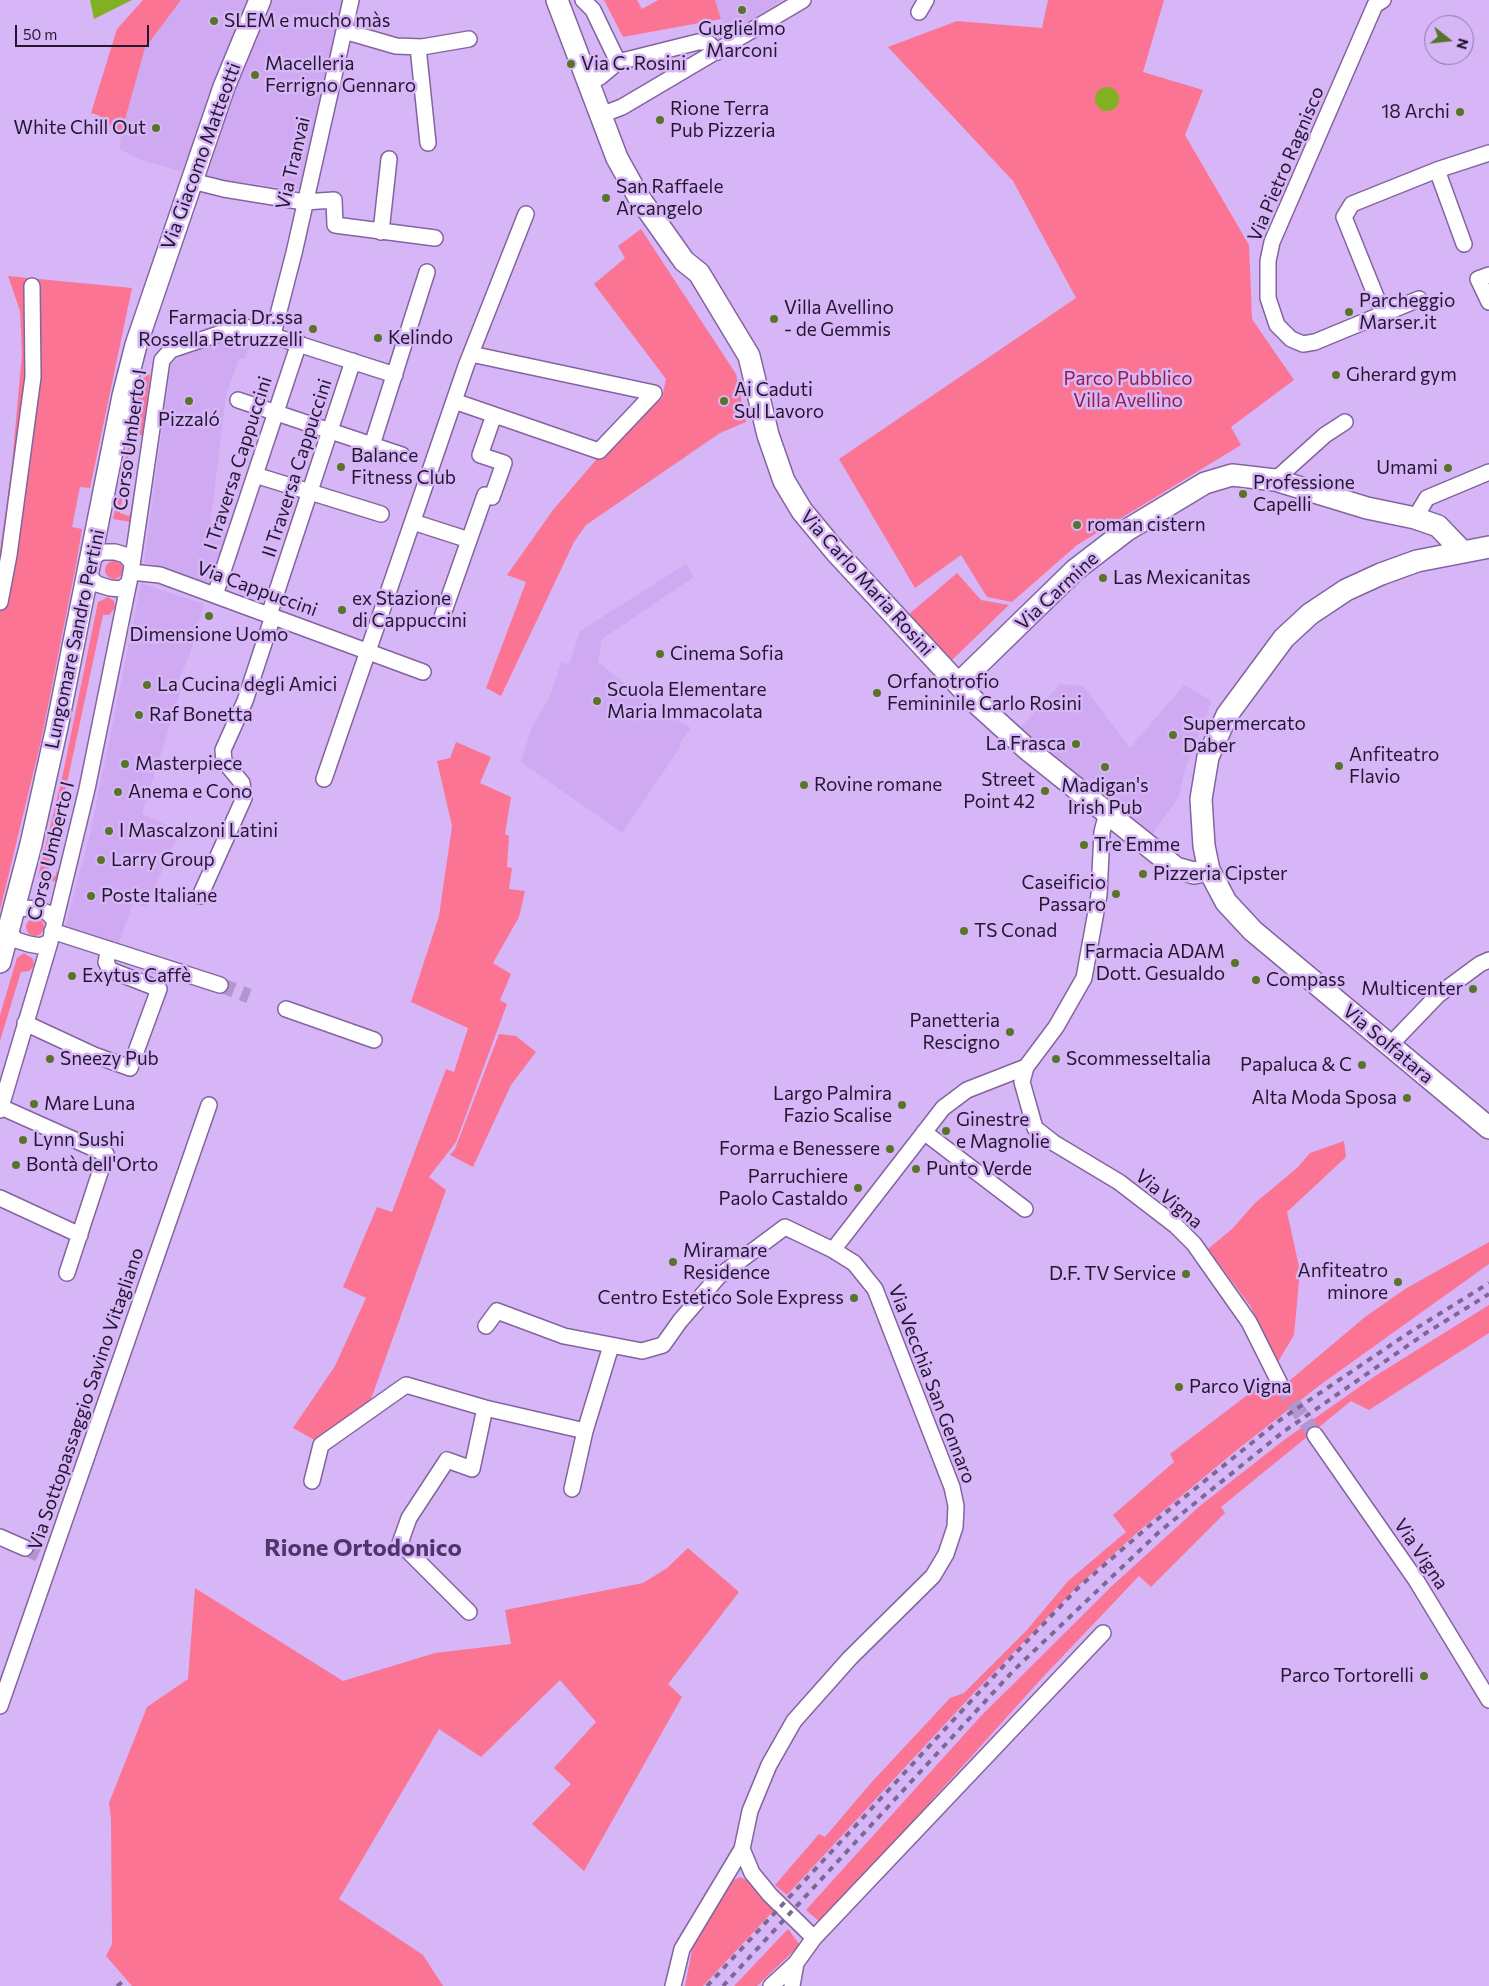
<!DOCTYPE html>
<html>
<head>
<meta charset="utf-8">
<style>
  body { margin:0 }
  #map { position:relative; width:1489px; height:1986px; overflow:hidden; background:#d7b6f7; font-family:Commissioner,sans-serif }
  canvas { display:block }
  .north { position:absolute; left:1424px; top:15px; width:50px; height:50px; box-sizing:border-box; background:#d7b6f7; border:1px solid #8f76a7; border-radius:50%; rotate:106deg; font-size:14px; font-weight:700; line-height:20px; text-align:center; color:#23172f }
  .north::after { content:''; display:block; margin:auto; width:18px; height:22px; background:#587429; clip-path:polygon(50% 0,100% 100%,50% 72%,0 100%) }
  .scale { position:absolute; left:15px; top:25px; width:134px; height:22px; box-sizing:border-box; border:2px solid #23172f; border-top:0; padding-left:6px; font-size:15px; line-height:18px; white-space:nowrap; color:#23172f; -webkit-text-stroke:4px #d7b6f7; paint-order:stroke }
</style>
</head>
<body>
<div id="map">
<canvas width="1489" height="1986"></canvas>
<div class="north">N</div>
<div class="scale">50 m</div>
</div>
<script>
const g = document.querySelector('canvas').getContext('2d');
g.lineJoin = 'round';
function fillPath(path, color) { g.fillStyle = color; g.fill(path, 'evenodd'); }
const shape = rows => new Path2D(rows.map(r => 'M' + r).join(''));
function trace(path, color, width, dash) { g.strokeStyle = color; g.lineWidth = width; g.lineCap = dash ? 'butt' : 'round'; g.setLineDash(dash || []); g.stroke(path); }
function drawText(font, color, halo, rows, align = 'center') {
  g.font = font + ' Commissioner,sans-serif'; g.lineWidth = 5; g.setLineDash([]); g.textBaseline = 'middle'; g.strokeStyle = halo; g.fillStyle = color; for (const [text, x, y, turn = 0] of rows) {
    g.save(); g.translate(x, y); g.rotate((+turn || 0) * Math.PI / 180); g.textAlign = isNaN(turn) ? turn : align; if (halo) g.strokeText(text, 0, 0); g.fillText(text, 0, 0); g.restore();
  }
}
const built = shape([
  [181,0,346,0,303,190,207,178,147,162,120,150,121,134,145,48],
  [715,0,782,0,730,34,721,19],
  [240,333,254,336,245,359,239,359,226,395,210,526,234,531,216,587,144,563,171,364,185,353],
  [686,564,694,577,602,639,598,662,652,705,691,728,679,744,681,746,622,833,521,762,531,729,550,696,561,662,569,665,580,631],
  [141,583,204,604,190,654,177,684,182,686,142,814,180,831,146,907,133,903,118,945,65,927,91,830],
  [1060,684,1083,686,1130,748,1184,685,1212,701,1186,766,1179,796,1152,835,1020,728]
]);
const green = shape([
  [143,0,181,0,145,48,121,134,100,116,91,113,117,29],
  [604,0,637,0,642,9,658,0,715,0,721,19,623,37],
  [1048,0,1164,0,1143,72,1203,90,1185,135,1249,245,1252,319,1294,380,1231,427,1241,445,1077,545,1012,602,987,597,961,555,915,588,839,459,1076,298,1013,181,888,47,957,21,1042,28],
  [641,229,736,374,746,422,720,433,586,525,574,542,501,696,486,688,526,582,507,575,553,510,601,454,662,398,666,379,594,284,625,258,618,246],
  [8,276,132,288,90,488,80,487,72,527,82,529,76,565,41,741,0,910,0,552,12,464,22,354,20,311],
  [150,374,143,436,132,431,120,513,129,516,131,512,131,522,113,519,142,379],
  '105 570a9 9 0 1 1 18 0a9 9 0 1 1-18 0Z',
  [957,573,981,600,1009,605,952,660,908,615],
  [108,597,114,601,115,608,109,615,103,615,48,872,55,877,57,871,59,873,57,882,38,877,62,778,98,602],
  [456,742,491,757,480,783,511,797,505,834,509,836,507,867,512,868,509,889,525,891,519,917,493,963,511,974,500,1000,507,1004,456,1142,429,1177,446,1190,371,1399,318,1442,293,1428,335,1366,366,1298,343,1287,377,1207,392,1212,446,1069,454,1072,468,1028,411,1002,439,916,452,826,437,761,450,758],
  '26 927a9 9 0 1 1 18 0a9 9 0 1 1-18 0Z',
  [24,953,33,959,34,966,29,971,21,972,0,1041,0,1015,17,958],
  [499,1034,516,1036,536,1052,511,1085,473,1167,450,1155,455,1149],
  [1344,1141,1346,1157,1287,1212,1300,1271,1294,1335,1278,1362,1251,1307,1208,1249,1232,1229,1255,1203,1297,1168,1310,1153],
  [1489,1242,1489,1264,1320,1385,1238,1449,1140,1530,1077,1587,970,1697,787,1895,775,1885,819,1834,825,1837,870,1784,950,1698,964,1693,1026,1631,1068,1581,1126,1532,1113,1515,1174,1462,1170,1454,1267,1380,1276,1392,1365,1317,1405,1289],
  [1489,1305,1489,1333,1369,1410,1351,1401,1221,1507,1225,1513,1151,1587,1139,1576,1043,1677,821,1923,806,1910,980,1717,1112,1586,1201,1505,1284,1440,1372,1378],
  [688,1548,739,1592,668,1684,682,1697,584,1871,532,1824,571,1784,554,1768,596,1722,560,1680,481,1757,439,1729,339,1899,423,1955,443,1986,132,1986,106,1956,112,1944,111,1819,109,1803,147,1707,188,1679,195,1588,343,1681,435,1653,511,1644,505,1610,643,1583,667,1568],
  [740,1877,750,1882,776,1908,703,1986,685,1986,694,1940,730,1882],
  [788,1929,800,1945,757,1986,734,1986]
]);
const water = shape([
  [90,0,132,0,94,19],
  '1095 99a12 12 0 1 1 24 0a12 12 0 1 1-24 0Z'
]);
const streetTunnel = shape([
  [220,985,249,996],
  [1280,1384,1315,1435],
  [25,1548,48,1559]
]);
const street = shape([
  [583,0,593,10,618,62,698,42,707,42,718,52],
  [1383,0,1375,5,1272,242,1268,261,1268,298,1277,325,1291,339,1303,344,1315,342,1419,299],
  [919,12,926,0],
  [344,31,396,46,422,47,469,39],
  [418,47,428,143],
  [588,82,600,77,618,62],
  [601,115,622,107,803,0],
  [1437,170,1464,244],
  [192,181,224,189,304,202,334,200,335,225,435,238],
  [381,232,389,159],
  [1489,275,1478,279,1489,302],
  [1383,314,1344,217,1352,204,1437,170,1489,153],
  [273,334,294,253,351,0],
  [238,400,402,455],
  [454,401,599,451,654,393,471,354],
  [372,445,427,272],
  [255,475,381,514],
  [1275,480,1325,435,1345,422],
  [1415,518,1427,498,1489,472],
  [413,522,469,540],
  [91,558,102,552,115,552,125,555,132,563],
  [131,572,160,575,423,672],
  [88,575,97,584,110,588,121,589,129,583],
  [215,595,299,343],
  [0,602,9,555,33,377,32,286],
  [269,615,353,361],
  [442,617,485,495,492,497,504,463,480,455,494,415],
  [324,779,466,366,526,214],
  [200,896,244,798,242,783,224,761,223,750,245,701,273,616],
  [13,912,24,908,38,909,48,913,55,921],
  [52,931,220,985],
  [9,932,16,940,29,944,40,946,50,942],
  [286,1009,374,1040],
  [25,1023,94,1055,130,1068,159,989,110,970,106,962,109,949],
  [1390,1045,1438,995,1480,964,1489,960],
  [1026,1067,1022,1082,1035,1128,1054,1143,1119,1182,1175,1225,1194,1244,1249,1322,1280,1384],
  [1,1107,106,1154,67,1273],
  [0,1110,50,942,87,789,131,572,162,360,171,350,242,326,395,375],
  [924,1132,1025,1209],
  [0,1198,80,1235],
  [486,1326,497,1311,564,1336,642,1351,663,1345,680,1321,718,1277,785,1227,833,1250],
  [1315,1435,1416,1580,1489,1700],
  [312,1481,321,1445,406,1385,485,1408,585,1431,611,1346],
  [572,1489,585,1431],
  [0,1537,25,1548],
  [469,1612,400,1543,409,1518,447,1460,472,1469,485,1408],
  [0,1706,209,1105],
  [814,1938,770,1895,752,1873,742,1849,750,1811,769,1765,794,1721,850,1658,933,1576,946,1554,955,1527,956,1506,952,1487,875,1289,854,1263,833,1250,943,1108,967,1090,1026,1067,1056,1027,1084,978,1099,895,1102,832,1107,813],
  [673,1986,682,1949,742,1849],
  [771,1986,796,1963,814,1938,1103,1633],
  [792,1986,796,1963]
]);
const secondary = shape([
  [557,0,617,158,638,196,684,261,699,273,749,356,768,435,784,481,802,511,836,552,973,700,1027,749,1176,868,1194,873,1209,870],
  [1489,547,1417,561,1381,574,1346,590,1310,614,1284,638,1227,715,1208,757,1201,799,1204,846,1209,870,1226,902,1253,931,1489,1128],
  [958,684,1075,570,1127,530,1205,483,1232,475,1275,480,1367,508,1415,518,1438,526,1462,551],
  [0,962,31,844,57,727,123,396,136,345,224,87,260,0]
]);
const rail = shape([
  [117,1986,126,1979],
  [707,1986,1009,1660,1078,1588,1149,1526,1280,1420,1407,1334,1489,1283],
  [723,1986,1014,1670,1159,1532,1283,1432,1426,1333,1489,1294]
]);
const markers = [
  [742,10,5,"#587429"],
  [214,21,5,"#587429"],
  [571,64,5,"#587429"],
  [255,75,5,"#587429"],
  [1460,112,5,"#587429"],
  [660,120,5,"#587429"],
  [156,128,5,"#587429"],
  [606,198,5,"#587429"],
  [1349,312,5,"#587429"],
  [774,319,5,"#587429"],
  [313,329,5,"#587429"],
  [378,338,5,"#587429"],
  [1336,375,5,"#587429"],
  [189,401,5,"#587429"],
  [724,401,5,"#587429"],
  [341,467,5,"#587429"],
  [1448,468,5,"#587429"],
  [1243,494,5,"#587429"],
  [1077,525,5,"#587429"],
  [1103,578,5,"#587429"],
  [342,610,5,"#587429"],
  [209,616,5,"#587429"],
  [660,654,5,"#587429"],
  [147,685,5,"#587429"],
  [877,693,5,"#587429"],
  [597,701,5,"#587429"],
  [139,715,5,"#587429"],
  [1173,735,5,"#587429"],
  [1076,744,5,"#587429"],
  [125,764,5,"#587429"],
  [1339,766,5,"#587429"],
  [1105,767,5,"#587429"],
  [804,785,5,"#587429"],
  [1045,791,5,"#587429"],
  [118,792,5,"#587429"],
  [109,831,5,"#587429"],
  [1084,845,5,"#587429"],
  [101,860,5,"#587429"],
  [1143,874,5,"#587429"],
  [1116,894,5,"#587429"],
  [91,896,5,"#587429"],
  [964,931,5,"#587429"],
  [1235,963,5,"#587429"],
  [72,976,5,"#587429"],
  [1256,980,5,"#587429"],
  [1473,989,5,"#587429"],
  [1010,1032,5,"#587429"],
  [50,1059,5,"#587429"],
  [1056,1059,5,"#587429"],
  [1362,1065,5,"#587429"],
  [1407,1098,5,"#587429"],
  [34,1104,5,"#587429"],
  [902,1105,5,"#587429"],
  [946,1131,5,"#587429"],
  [23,1140,5,"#587429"],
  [890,1149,5,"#587429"],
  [16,1165,5,"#587429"],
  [916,1169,5,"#587429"],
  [858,1188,5,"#587429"],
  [673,1262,5,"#587429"],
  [1186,1274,5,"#587429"],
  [1398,1282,5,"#587429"],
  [854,1298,5,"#587429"],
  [1179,1387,5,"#587429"],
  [1424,1676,5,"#587429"]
];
const poiNames = [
  ["SLEM e mucho màs",224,21],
  ["Guglielmo",742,29,"center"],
  ["Marconi",742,51,"center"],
  ["Macelleria",265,64],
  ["Ferrigno Gennaro",265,86],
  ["Via C. Rosini",581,64],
  ["Rione Terra",670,109],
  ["Pub Pizzeria",670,131],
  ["18 Archi",1450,112,"right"],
  ["White Chill Out",146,128,"right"],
  ["San Raffaele",616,187],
  ["Arcangelo",616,209],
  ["Parcheggio",1359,301],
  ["Marser.it",1359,323],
  ["Villa Avellino",784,308],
  ["- de Gemmis",784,330],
  ["Farmacia Dr.ssa",303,318,"right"],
  ["Rossella Petruzzelli",303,340,"right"],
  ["Kelindo",388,338],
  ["Gherard gym",1346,375],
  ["Ai Caduti",734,390],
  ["Sul Lavoro",734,412],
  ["Pizzaló",189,420,"center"],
  ["Balance",351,456],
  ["Fitness Club",351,478],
  ["Umami",1438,468,"right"],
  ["Professione",1253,483],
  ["Capelli",1253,505],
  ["roman cistern",1087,525],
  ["Las Mexicanitas",1113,578],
  ["ex Stazione",352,599],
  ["di Cappuccini",352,621],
  ["Dimensione Uomo",209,635,"center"],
  ["Cinema Sofia",670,654],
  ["Orfanotrofio",887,682],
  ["Femininile Carlo Rosini",887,704],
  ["La Cucina degli Amici",157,685],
  ["Scuola Elementare",607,690],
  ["Maria Immacolata",607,712],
  ["Raf Bonetta",149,715],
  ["Supermercato",1183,724],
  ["Daber",1183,746],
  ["La Frasca",1066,744,"right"],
  ["Anfiteatro",1349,755],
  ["Flavio",1349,777],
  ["Masterpiece",135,764],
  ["Street",1035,780,"right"],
  ["Point 42",1035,802,"right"],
  ["Rovine romane",814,785],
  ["Madigan's",1105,786,"center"],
  ["Irish Pub",1105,808,"center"],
  ["Anema e Cono",128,792],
  ["I Mascalzoni Latini",119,831],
  ["Tre Emme",1094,845],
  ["Larry Group",111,860],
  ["Pizzeria Cipster",1153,874],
  ["Caseificio",1106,883,"right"],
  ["Passaro",1106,905,"right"],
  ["Poste Italiane",101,896],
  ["TS Conad",974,931],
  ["Farmacia ADAM",1225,952,"right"],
  ["Dott. Gesualdo",1225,974,"right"],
  ["Exytus Caffè",82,976],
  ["Compass",1266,980],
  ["Multicenter",1463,989,"right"],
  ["Panetteria",1000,1021,"right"],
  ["Rescigno",1000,1043,"right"],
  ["Sneezy Pub",60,1059],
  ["ScommesseItalia",1066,1059],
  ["Papaluca & C",1352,1065,"right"],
  ["Largo Palmira",892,1094,"right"],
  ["Fazio Scalise",892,1116,"right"],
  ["Alta Moda Sposa",1397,1098,"right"],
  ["Mare Luna",44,1104],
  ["Ginestre",956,1120],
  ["e Magnolie",956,1142],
  ["Lynn Sushi",33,1140],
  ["Forma e Benessere",880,1149,"right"],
  ["Bontà dell'Orto",26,1165],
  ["Punto Verde",926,1169],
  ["Parruchiere",848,1177,"right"],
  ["Paolo Castaldo",848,1199,"right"],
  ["Miramare",683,1251],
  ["Residence",683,1273],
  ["Anfiteatro",1388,1271,"right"],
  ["minore",1388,1293,"right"],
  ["D.F. TV Service",1176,1274,"right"],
  ["Centro Estetico Sole Express",844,1298,"right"],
  ["Parco Vigna",1189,1387],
  ["Parco Tortorelli",1414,1676,"right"]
];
const streetNames = [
  ["Via Giacomo Matteotti",201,156,-70],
  ["Via Tranvai",293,163,-77],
  ["Via Pietro Ragnisco",1286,164,-67],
  ["Corso Umberto I",130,440,-82],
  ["I Traversa Cappuccini",238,463,-72],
  ["II Traversa Cappuccini",297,468,-72],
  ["Via Carlo Maria Rosini",867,583,48],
  ["Via Cappuccini",257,589,20],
  ["Via Carmine",1057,591,-43],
  ["Lungomare Sandro Pertini",75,639,-78],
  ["Corso Umberto I",51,851,-76],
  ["Via Solfatara",1388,1044,40],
  ["Via Vigna",1169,1199,40],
  ["Via Vecchia San Gennaro",932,1384,69],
  ["Via Sottopassaggio Savino Vitagliano",86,1399,-71],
  ["Via Vigna",1421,1554,56]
];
const parkNames = [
  ["Parco Pubblico",1128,379],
  ["Villa Avellino",1128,401]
];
const districtNames = [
  ["Rione Ortodonico",363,1548]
];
fillPath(built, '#cfaaf2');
fillPath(green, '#fb7494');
fillPath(water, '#81b023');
trace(streetTunnel, '#b396cf', 15, [15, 8]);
trace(street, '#82649f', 18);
trace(secondary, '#82649f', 24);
trace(street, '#fff', 15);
trace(secondary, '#fff', 21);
trace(rail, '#7e6794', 4, [6, 6]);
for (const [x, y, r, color] of markers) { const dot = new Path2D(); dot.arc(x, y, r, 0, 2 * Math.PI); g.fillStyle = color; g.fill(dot); trace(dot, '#d7b6f7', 2); }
drawText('19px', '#23172f', '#d7b6f7', poiNames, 'left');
drawText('19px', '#23172f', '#d7b6f7', streetNames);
drawText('19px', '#971c45', '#d7b6f7', parkNames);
drawText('bold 24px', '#51346b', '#d7b6f7', districtNames);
</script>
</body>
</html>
